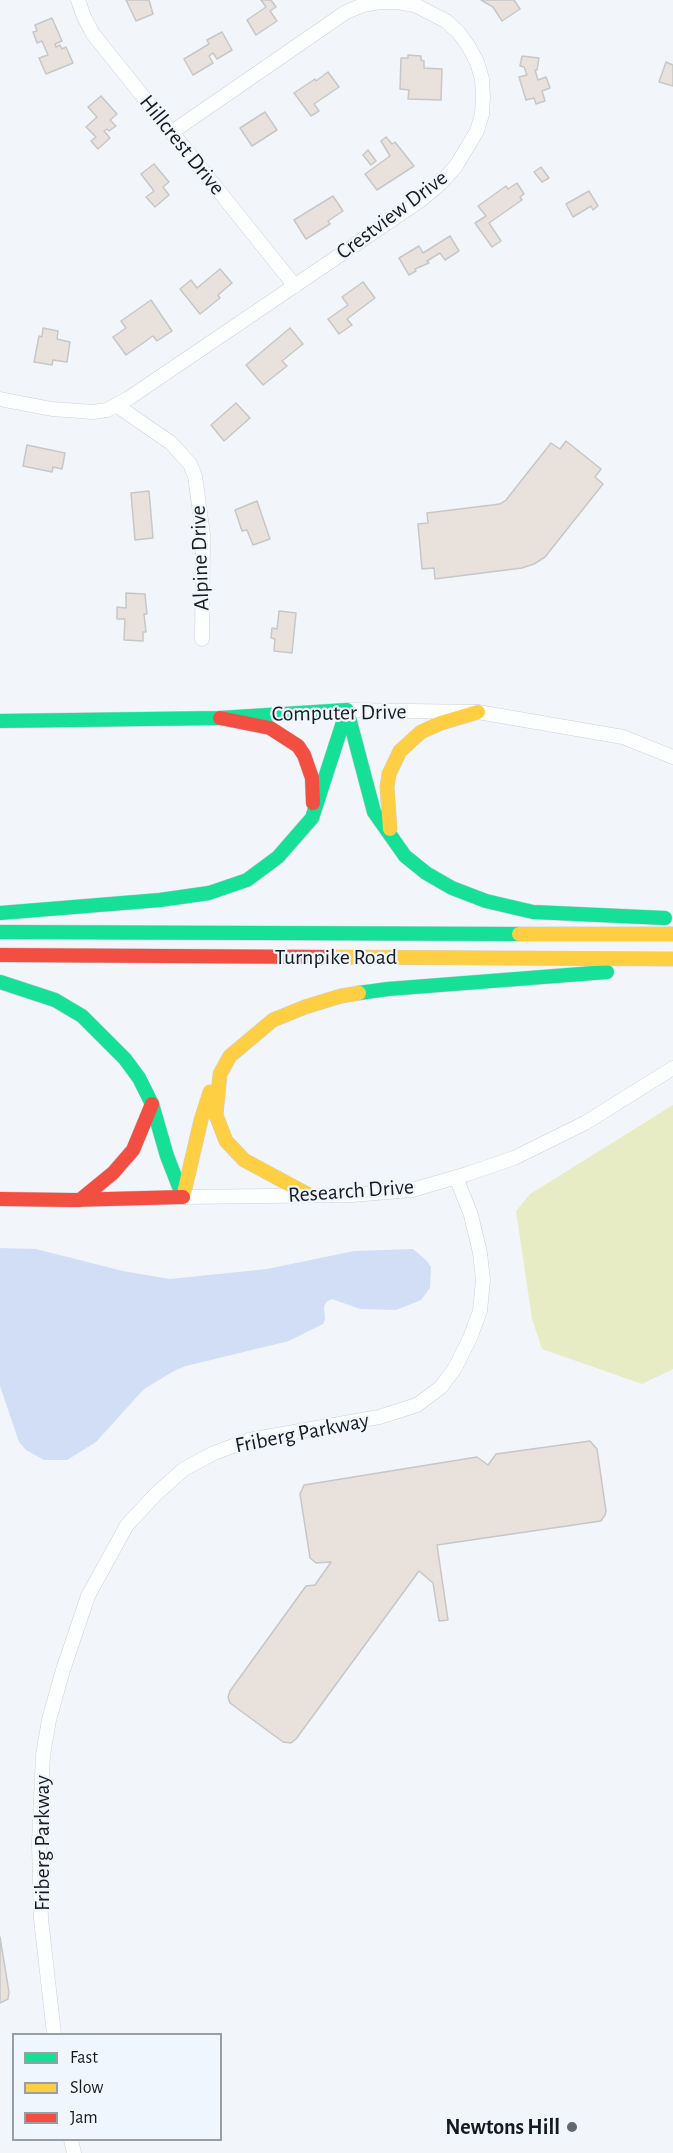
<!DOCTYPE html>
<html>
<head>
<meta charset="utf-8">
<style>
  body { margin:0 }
  #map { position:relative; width:673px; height:2153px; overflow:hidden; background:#f2f6fa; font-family:"Alegreya Sans",sans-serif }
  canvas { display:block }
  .legend { position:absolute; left:12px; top:2033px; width:210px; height:108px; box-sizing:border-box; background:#eff6fd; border:2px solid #999ea4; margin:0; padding:8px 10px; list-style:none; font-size:18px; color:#181b1e }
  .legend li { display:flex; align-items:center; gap:12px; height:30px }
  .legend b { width:30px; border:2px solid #999ea4 }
</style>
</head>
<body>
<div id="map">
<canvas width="673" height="2153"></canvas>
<ul class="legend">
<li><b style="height:8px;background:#16e098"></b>Fast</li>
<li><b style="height:8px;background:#ffcf43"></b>Slow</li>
<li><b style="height:8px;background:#f24e42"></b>Jam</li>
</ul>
</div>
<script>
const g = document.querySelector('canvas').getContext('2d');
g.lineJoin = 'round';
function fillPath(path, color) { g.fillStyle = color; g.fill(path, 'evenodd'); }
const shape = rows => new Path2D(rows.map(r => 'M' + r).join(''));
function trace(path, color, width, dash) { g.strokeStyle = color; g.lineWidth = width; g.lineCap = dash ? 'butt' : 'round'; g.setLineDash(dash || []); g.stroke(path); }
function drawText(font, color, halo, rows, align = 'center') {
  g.font = font + ' "Alegreya Sans",sans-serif'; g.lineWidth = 4.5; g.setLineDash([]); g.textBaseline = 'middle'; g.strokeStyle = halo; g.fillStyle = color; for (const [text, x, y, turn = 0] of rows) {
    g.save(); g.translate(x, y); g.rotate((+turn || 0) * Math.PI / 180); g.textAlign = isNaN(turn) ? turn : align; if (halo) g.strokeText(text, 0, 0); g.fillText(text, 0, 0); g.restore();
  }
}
const green = shape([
  [673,1105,673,1369,642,1384,542,1349,532,1319,516,1211,530,1194]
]);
const water = shape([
  [0,1248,36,1249,123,1271,170,1279,267,1269,354,1251,413,1249,426,1260,431,1267,430,1288,421,1300,396,1310,360,1309,332,1299,326,1302,324,1307,325,1319,323,1324,289,1341,186,1366,174,1371,144,1389,96,1442,67,1460,44,1460,26,1450,19,1442,0,1386]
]);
const building = shape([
  [126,0,149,0,153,14,136,21,126,0],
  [261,0,271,0,276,7,270,11,277,21,256,35,247,20,266,7,261,0],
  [481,0,514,0,520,9,502,21,493,7,481,0],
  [52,18,62,41,55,44,56,47,60,45,62,49,66,47,73,63,46,74,39,58,48,55,42,41,37,43,33,32,37,31,35,25,52,18],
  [222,32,232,50,217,59,213,53,209,56,213,63,193,75,184,59,209,44,207,40,222,32],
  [408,55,421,56,421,60,424,61,424,68,442,69,441,100,408,99,409,90,400,89,401,58,408,58,408,55],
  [522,56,539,58,537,70,535,70,538,80,546,77,550,88,542,91,545,101,536,104,534,98,526,100,519,77,527,75,524,67,520,66,522,56],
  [666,62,673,65,673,86,659,82,666,62],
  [328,72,339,87,314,104,319,111,311,116,294,93,315,79,316,81,328,72],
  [101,96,117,114,110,120,116,126,109,131,107,129,104,131,110,138,98,149,91,141,96,137,86,127,97,117,88,107,101,96],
  [265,112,277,130,252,146,240,128,265,112],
  [386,137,392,144,395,142,414,166,377,190,365,174,390,156,381,141,386,137],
  [368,150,376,161,371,165,363,155,368,150],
  [154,164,169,182,163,187,169,195,155,207,146,197,154,191,141,174,154,164],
  [541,167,549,178,542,182,534,172,541,167],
  [517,183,524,194,520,197,522,200,489,223,501,241,492,247,475,223,486,216,478,206,506,186,508,189,517,183],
  [589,191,598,206,593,210,591,206,573,217,566,204,589,191],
  [333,196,343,211,328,221,330,224,306,239,294,220,333,196],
  [450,236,459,251,445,260,440,253,427,261,429,263,415,269,416,271,409,275,399,258,419,246,423,253,450,236],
  [220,269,232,283,218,295,220,298,200,314,180,289,191,280,197,288,220,269],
  [363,282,375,298,347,319,352,325,339,334,328,319,348,305,342,297,363,282],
  [151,300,172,331,157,341,153,336,126,355,113,337,126,328,121,321,151,300],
  [43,328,58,331,57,339,70,342,67,362,53,360,52,365,34,362,39,336,42,337,43,328],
  [290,328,303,344,282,361,287,366,263,385,246,365,290,328],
  [236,403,250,418,224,441,211,425,236,403],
  [566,441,601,469,595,477,603,484,545,557,534,564,522,568,435,579,434,568,422,569,418,524,428,523,427,513,500,504,506,500,551,443,560,449,566,441],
  [27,445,65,453,62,469,53,467,52,472,23,466,27,445],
  [149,491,153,538,135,540,131,493,149,491],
  [257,501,270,539,253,545,247,530,242,531,235,510,257,501],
  [126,593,145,594,147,614,144,614,146,632,143,632,143,641,124,640,125,619,117,619,117,607,126,608,126,593],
  [279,611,296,613,292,653,274,651,275,639,271,638,272,628,277,629,279,611],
  [590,1441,597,1449,606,1511,605,1515,601,1521,437,1545,448,1620,439,1621,433,1583,419,1571,296,1739,291,1743,283,1742,230,1703,228,1697,230,1691,306,1586,315,1585,331,1562,316,1563,310,1558,300,1494,304,1485,477,1457,488,1465,496,1454,590,1441],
  [0,1937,9,1992,8,1999,0,2003,0,1937]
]);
const street = shape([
  [78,0,84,17,93,34,295,286],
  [0,399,52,409,93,412,107,410,129,398,421,200,440,184,456,166,477,131,482,114,483,97,482,79,477,62,469,47,459,33,446,21,415,5,397,2,380,2,363,5,346,12,172,132],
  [116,405,171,443,190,464,195,476,203,535,202,639],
  [347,710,478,712,623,737,673,757],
  [183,1197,352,1195,412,1190,467,1174,514,1158,585,1123,673,1068],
  [54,2034,41,1919,39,1843,43,1755,49,1720,63,1670,88,1596,127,1525,156,1494,184,1469,214,1453,249,1440,379,1417,417,1405,441,1387,455,1368,470,1338,480,1311,483,1280,480,1253,471,1215,456,1177],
  [71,2140,74,2153]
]);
const fast = shape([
  [347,710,374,812,405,856,426,873,452,888,486,901,533,912,665,918],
  [0,721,220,718,347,710],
  [0,913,160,900,209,893,247,880,278,857,312,818,347,710],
  [0,932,519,934],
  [0,982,55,1000,82,1016,125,1059,139,1078,152,1104,167,1156,183,1197],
  [359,993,388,989,607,972]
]);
const slow = shape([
  [390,829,387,787,389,774,400,751,421,732,441,723,478,712],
  [519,934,673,934],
  [326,957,673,959],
  [309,1195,244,1160,226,1141,216,1115,220,1074,230,1056,273,1020,305,1007,341,996,359,993],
  [183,1197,201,1120,210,1092]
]);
const jam = shape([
  [220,718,270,728,298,746,304,755,312,778,313,803],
  [0,955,326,957],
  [0,1199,71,1200,183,1197],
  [80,1200,113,1173,133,1150,152,1104]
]);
const markers = [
  [572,2127,6,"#64686b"]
];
const streetNames = [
  ["Hillcrest Drive",182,145,51],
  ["Crestview Drive",392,215,-37],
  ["Alpine Drive",200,558,-92],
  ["Computer Drive",339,713,-1],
  ["Turnpike Road",336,957],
  ["Research Drive",351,1191,-4],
  ["Friberg Parkway",302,1433,-11],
  ["Friberg Parkway",42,1843,-90]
];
const poiNames = [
  ["Newtons Hill",560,2127]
];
fillPath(green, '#e7ecc4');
fillPath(water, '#d2def6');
fillPath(building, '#e8e1dc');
trace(building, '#c7c7c7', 1.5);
trace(street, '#cdd0d4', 15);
trace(fast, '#cdd0d4', 15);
trace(slow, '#cdd0d4', 15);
trace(jam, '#cdd0d4', 15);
trace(street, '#fdfefe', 14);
trace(fast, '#16e098', 14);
trace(slow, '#ffcf43', 14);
trace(jam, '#f24e42', 14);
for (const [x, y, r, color] of markers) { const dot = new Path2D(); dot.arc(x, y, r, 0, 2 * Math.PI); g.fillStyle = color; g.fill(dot); trace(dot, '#eff6fd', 2); }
drawText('22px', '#181b1e', '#eff6fd', streetNames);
drawText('bold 22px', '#181b1e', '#eff6fd', poiNames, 'right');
</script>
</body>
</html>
